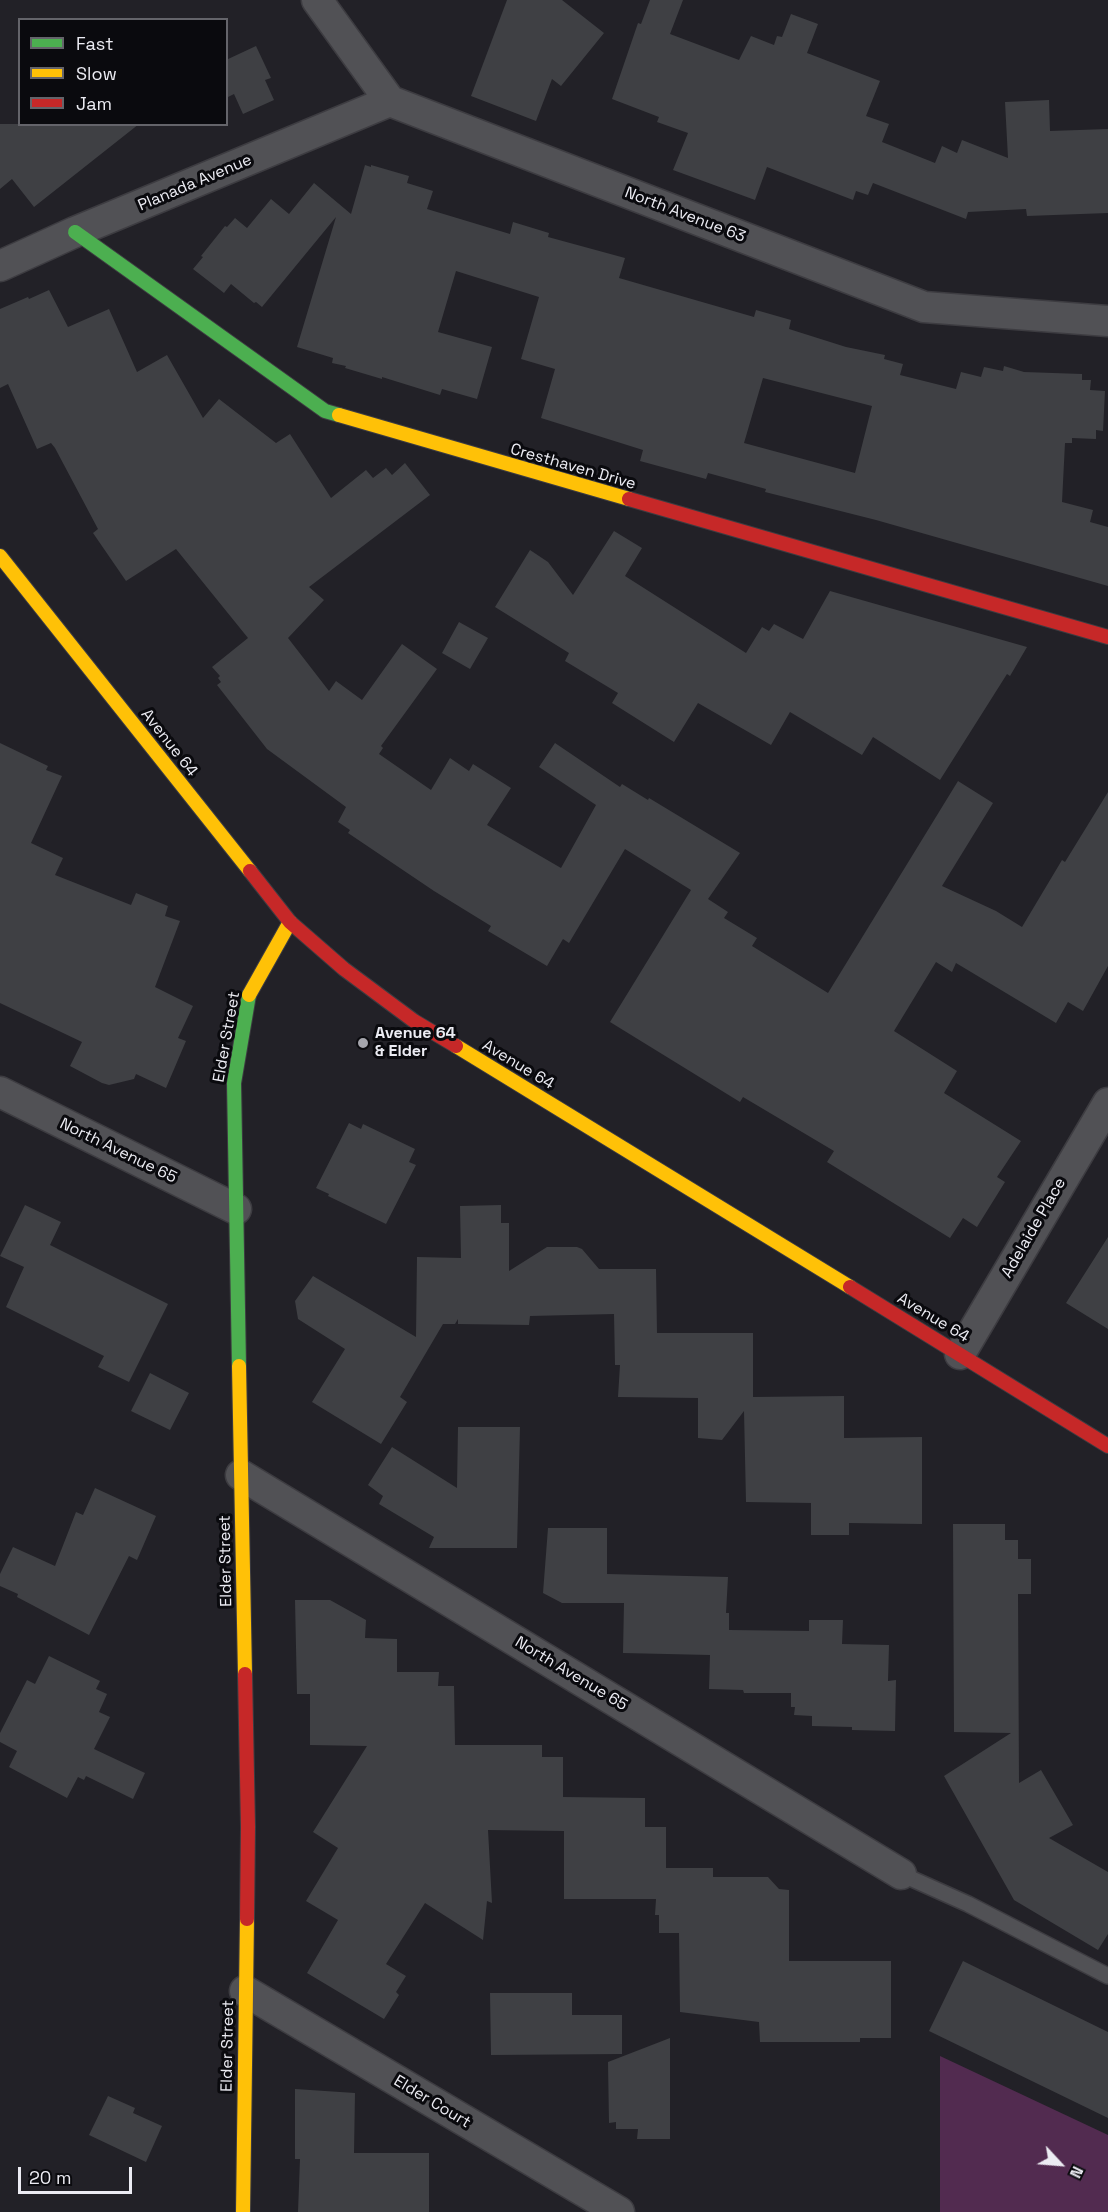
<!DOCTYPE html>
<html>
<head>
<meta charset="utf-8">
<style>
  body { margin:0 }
  #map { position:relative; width:1108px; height:2212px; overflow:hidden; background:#222127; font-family:"Space Grotesk",sans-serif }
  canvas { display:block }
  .legend { position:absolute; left:18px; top:18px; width:210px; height:108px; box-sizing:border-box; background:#0a0a0e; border:2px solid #64646a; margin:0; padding:8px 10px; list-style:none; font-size:18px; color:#ececf3 }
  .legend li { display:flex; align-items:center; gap:12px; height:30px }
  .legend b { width:30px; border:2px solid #64646a }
  .north { position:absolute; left:1030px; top:2134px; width:60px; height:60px; -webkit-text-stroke:4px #0a0a0e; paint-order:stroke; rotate:116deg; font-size:16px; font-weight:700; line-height:24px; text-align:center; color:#ececf3 }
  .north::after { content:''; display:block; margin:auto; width:21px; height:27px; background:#ececf3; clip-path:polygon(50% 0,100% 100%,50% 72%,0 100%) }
  .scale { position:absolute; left:18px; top:2167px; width:114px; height:27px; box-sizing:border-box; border:3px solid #ececf3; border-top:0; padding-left:8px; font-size:18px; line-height:21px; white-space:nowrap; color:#ececf3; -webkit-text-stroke:4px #0a0a0e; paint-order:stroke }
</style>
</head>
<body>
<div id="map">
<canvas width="1108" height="2212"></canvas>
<ul class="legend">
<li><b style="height:8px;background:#4caf50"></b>Fast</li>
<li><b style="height:8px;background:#ffc107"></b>Slow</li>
<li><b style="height:8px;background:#c62828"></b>Jam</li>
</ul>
<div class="north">N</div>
<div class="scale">20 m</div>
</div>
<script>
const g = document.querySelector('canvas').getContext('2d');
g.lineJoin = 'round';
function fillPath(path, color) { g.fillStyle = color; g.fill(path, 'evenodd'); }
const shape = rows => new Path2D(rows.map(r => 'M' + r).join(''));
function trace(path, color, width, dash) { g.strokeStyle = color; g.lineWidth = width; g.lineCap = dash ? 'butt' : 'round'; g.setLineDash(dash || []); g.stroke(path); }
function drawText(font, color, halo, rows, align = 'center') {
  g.font = font + ' "Space Grotesk",sans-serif'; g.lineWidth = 6; g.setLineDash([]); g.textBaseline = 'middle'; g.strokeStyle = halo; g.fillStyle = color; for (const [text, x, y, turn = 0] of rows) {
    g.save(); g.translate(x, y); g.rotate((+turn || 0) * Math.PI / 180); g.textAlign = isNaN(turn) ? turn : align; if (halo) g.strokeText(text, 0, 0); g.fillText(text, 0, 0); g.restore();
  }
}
const green = shape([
  [913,2044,940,2056,1108,2135,1108,2212,940,2212,940,2056]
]);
const building = shape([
  [507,0,562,0,604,33,561,86,552,79,536,121,471,96],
  [650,0,683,0,670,34,739,60,751,36,774,45,777,36,782,37,791,14,818,24,807,53,880,81,866,116,889,124,882,142,935,163,942,146,957,153,962,140,1008,158,1005,102,1049,100,1050,131,1108,129,1108,213,1027,216,1026,209,968,212,966,219,873,183,868,195,856,191,853,200,767,167,755,200,673,170,688,133,657,122,659,117,612,99,638,23,641,24],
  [256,46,271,78,265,80,274,100,243,114,234,94,226,98,226,60],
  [0,124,139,124,34,207,12,179,0,189],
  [365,165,371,167,371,165,409,176,407,183,433,191,427,209,510,234,513,222,549,233,548,237,625,258,619,278,754,317,756,310,791,320,789,329,846,347,885,355,884,359,903,364,900,375,956,389,961,372,981,377,984,367,1003,371,1004,366,1024,372,1082,374,1082,380,1091,380,1090,390,1105,391,1103,431,1096,430,1096,439,1072,438,1072,443,1065,443,1062,502,1093,510,1090,522,1108,527,1108,586,876,520,765,492,766,489,708,473,706,479,640,461,643,450,541,418,555,369,521,359,539,297,456,271,438,332,492,347,477,399,442,389,440,395,382,377,382,379,345,368,346,366,332,363,333,358,297,347,336,217,262,307,256,302,254,303,231,284,224,293,193,269,203,257,201,256,225,226,227,227,235,218,247,228,271,199,289,214,314,183,351,214],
  [763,378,872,406,855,473,744,443],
  [49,290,68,327,109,309,137,372,167,355,203,418,219,399,276,443,290,434,331,498,366,470,373,478,386,468,392,475,405,463,430,495,309,587,324,600,288,638,329,691,336,681,362,700,402,644,437,669,381,746,383,748,379,754,431,790,450,758,469,771,473,764,511,788,487,825,561,868,596,805,539,767,555,743,620,787,622,784,648,800,649,798,740,853,708,899,728,912,724,918,757,938,752,946,828,993,958,781,993,803,942,886,996,911,1022,927,1062,860,1065,862,1108,792,1108,966,1083,1011,1068,1002,1056,1023,956,963,952,972,936,962,894,1031,957,1071,944,1093,1021,1141,997,1177,1005,1182,977,1227,963,1218,950,1238,827,1162,834,1151,743,1097,740,1102,610,1022,691,890,625,849,569,943,563,939,547,966,488,931,491,926,434,891,348,833,350,830,338,822,346,807,267,749,217,685,221,682,218,678,220,676,212,667,248,638,176,549,126,581,93,533,98,529,55,448,51,443,37,449,8,384,0,388,0,309,28,297,29,299],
  [614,531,642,548,625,576,746,653,762,627,769,631,774,624,803,639,830,591,1027,647,1010,676,1007,674,940,780,873,737,862,755,790,712,771,745,698,703,674,742,612,703,618,693,565,661,569,653,495,607,530,550,548,562,573,595],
  [459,622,488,638,470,669,442,653],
  [0,743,48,766,46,770,62,776,31,843,63,858,55,875,131,905,136,893,168,906,165,916,180,921,155,987,193,1006,178,1038,186,1041,166,1088,136,1074,134,1079,109,1085,102,1083,70,1066,82,1042,0,1003],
  [349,1123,361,1129,363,1124,415,1149,409,1162,416,1165,386,1224,328,1196,329,1194,316,1188],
  [25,1205,61,1222,50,1245,168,1304,129,1382,98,1367,104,1356,6,1307,24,1267,0,1256],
  [501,1205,501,1223,509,1223,509,1271,547,1247,577,1247,582,1249,599,1269,656,1269,657,1333,753,1333,753,1397,844,1396,844,1438,922,1437,922,1524,849,1523,849,1535,811,1535,811,1503,746,1502,744,1411,722,1440,698,1438,698,1398,618,1397,620,1365,615,1365,614,1314,530,1316,529,1325,458,1324,458,1319,455,1324,443,1324,400,1397,407,1402,381,1444,312,1402,345,1349,298,1319,295,1301,313,1276,416,1337,417,1257,461,1258,460,1206],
  [1108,1237,1108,1329,1066,1303],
  [150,1373,189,1393,170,1430,131,1411],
  [458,1427,520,1427,517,1548,429,1548,434,1537,379,1504,383,1496,368,1485,392,1447,457,1488],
  [95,1488,156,1516,137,1560,129,1556,89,1635,17,1597,18,1594,0,1586,0,1574,13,1547,55,1566,76,1512,83,1515],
  [953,1524,1005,1524,1005,1540,1018,1540,1018,1559,1031,1559,1031,1594,1018,1594,1019,1783,1041,1770,1073,1825,1049,1838,1108,1872,1108,1934,1098,1950,1014,1900,944,1776,1011,1733,954,1732],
  [548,1528,607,1528,607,1574,728,1577,726,1613,729,1613,729,1630,809,1631,809,1620,843,1620,842,1644,889,1645,888,1681,896,1680,895,1731,852,1730,852,1727,812,1726,812,1716,794,1715,795,1707,791,1707,791,1693,744,1693,743,1690,709,1689,710,1655,623,1653,624,1603,562,1603,543,1593],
  [295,1600,330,1600,366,1620,365,1638,397,1639,397,1672,439,1672,438,1686,454,1686,455,1745,542,1745,542,1757,563,1757,563,1797,645,1798,645,1827,666,1827,666,1868,713,1868,713,1877,768,1877,779,1889,789,1890,789,1961,891,1961,891,2038,860,2038,860,2042,760,2042,759,2022,680,2012,679,1933,659,1933,659,1915,655,1915,656,1899,564,1899,564,1831,488,1830,492,1903,487,1901,483,1940,425,1903,386,1964,406,1976,396,1992,399,1995,384,2019,307,1973,338,1920,306,1901,338,1848,313,1832,367,1746,310,1745,310,1694,297,1694],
  [49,1656,100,1681,96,1689,107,1694,99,1712,110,1717,94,1749,145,1773,133,1799,86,1776,84,1780,78,1777,67,1798,9,1767,17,1751,0,1742,0,1733,27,1680,35,1684],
  [963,1961,1108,2032,1108,2118,929,2031],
  [490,1993,572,1993,572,2015,622,2015,622,2054,491,2055],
  [670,2038,670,2139,637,2139,638,2129,616,2129,616,2122,609,2123,608,2062],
  [295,2089,355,2093,354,2153,429,2153,429,2212,298,2212,300,2159,295,2159],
  [108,2096,135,2108,133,2113,162,2126,146,2162,89,2135]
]);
const lane = shape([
  [901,1874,968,1904,1108,1976]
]);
const street = shape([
  [317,0,390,101,924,307,1108,321],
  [0,266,75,232,390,101],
  [0,1092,236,1209],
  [960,1354,1108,1103],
  [241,1475,901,1874],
  [245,1991,619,2212]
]);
const fast = shape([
  [75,232,325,411,339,415],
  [239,1366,234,1083,249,995]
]);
const slow = shape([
  [339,415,629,499],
  [0,556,250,871],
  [249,995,290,922],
  [456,1046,850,1287],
  [239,1366,245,1674],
  [243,2212,247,1919]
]);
const jam = shape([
  [629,499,1108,637],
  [250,871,290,922,344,969,414,1021,456,1046],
  [850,1287,1108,1446],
  [245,1674,248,1827,247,1919]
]);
const markers = [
  [363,1043,6,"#a5a5ac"]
];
const streetNames = [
  ["Planada Avenue",195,183,-23],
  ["North Avenue 63",685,215,21],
  ["Cresthaven Drive",573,467,16],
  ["Avenue 64",169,743,52],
  ["Elder Street",227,1037,-80],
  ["Avenue 64",518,1065,31],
  ["North Avenue 65",118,1151,26],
  ["Adelaide Place",1034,1228,-60],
  ["Avenue 64",933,1318,31],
  ["Elder Street",226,1561,-91],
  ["North Avenue 65",571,1674,31],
  ["Elder Street",228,2046,-89],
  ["Elder Court",432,2102,31]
];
const poiNames = [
  ["Avenue 64",375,1034],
  ["& Elder",375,1052]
];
fillPath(green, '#522b50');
fillPath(building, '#3f4044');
trace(lane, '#3d3c41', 18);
trace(street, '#3d3c41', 33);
trace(fast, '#3d3c41', 16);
trace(slow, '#3d3c41', 16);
trace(jam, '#3d3c41', 16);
trace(lane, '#515155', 15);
trace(street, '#515155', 30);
trace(fast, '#4caf50', 14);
trace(slow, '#ffc107', 14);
trace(jam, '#c62828', 14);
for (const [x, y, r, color] of markers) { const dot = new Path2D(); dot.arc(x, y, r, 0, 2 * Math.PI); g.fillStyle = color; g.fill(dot); trace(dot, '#0a0a0e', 2); }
drawText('16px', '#ececf3', '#0a0a0e', streetNames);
drawText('bold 16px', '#ececf3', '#0a0a0e', poiNames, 'left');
</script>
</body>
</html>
